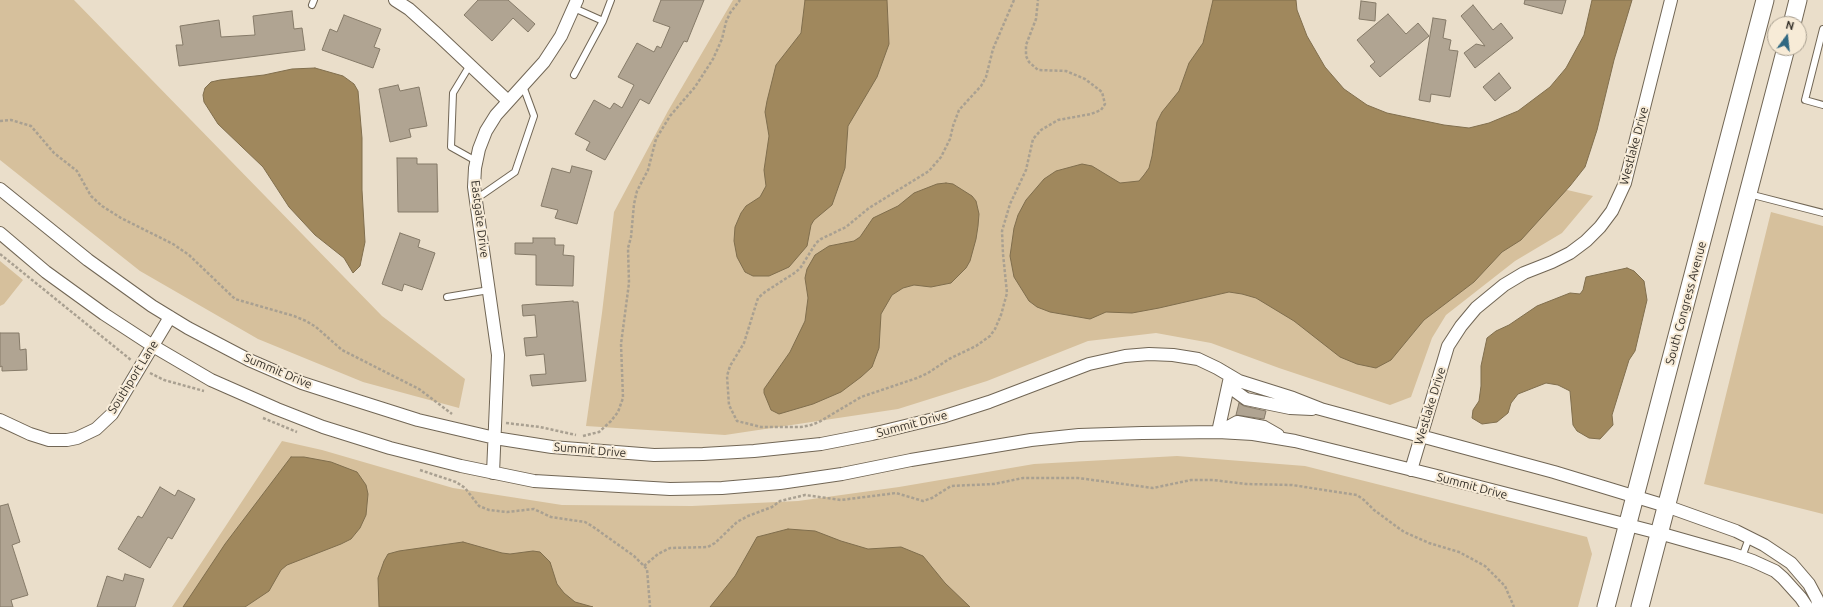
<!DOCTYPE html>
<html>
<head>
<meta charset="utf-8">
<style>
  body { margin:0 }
  #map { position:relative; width:1823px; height:607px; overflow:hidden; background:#eadeca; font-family:Ubuntu,sans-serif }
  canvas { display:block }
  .north { position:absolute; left:1767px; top:16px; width:40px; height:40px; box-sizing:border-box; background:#f7ebd7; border:1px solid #a9a091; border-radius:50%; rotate:15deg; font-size:11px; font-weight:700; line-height:16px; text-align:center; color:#353029 }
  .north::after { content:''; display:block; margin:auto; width:14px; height:18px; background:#306882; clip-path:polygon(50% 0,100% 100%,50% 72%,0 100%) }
</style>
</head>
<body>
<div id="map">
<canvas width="1823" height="607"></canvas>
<div class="north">N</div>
</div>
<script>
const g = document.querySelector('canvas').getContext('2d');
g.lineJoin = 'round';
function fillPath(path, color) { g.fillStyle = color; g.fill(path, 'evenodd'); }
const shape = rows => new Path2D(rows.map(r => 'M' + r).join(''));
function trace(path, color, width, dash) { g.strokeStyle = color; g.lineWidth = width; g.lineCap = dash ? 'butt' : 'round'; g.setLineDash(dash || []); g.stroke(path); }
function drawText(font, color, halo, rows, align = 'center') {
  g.font = font + ' Ubuntu,sans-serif'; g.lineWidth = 4; g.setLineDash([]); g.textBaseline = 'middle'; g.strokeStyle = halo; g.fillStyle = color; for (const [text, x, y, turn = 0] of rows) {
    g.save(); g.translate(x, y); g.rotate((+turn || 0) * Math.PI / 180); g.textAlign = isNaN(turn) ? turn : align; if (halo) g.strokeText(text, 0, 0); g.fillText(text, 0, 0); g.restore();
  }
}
const green = shape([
  [0,0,74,0,382,316,465,379,459,408,363,382,258,339,140,271,0,160],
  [733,0,1267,0,1318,132,1593,196,1562,233,1515,261,1446,315,1432,338,1411,397,1390,405,1279,368,1211,343,1156,333,1088,341,987,381,898,409,725,435,586,426,602,313,614,212,668,111],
  [1771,212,1823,226,1823,514,1704,484],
  [0,261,23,280,4,304,0,306],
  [282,441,322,450,453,488,562,505,692,506,798,501,899,487,1034,464,1177,456,1305,466,1587,537,1592,554,1578,607,172,607]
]);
const water = shape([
  [805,0,887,0,889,44,877,77,848,126,845,168,832,205,814,220,811,225,807,246,789,267,769,276,753,276,745,272,737,257,734,241,735,227,741,213,746,206,760,197,766,186,764,170,769,136,765,112,767,101,776,65,801,33,805,0],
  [1213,0,1296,0,1297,10,1307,36,1325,67,1344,89,1367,105,1387,113,1444,125,1469,128,1489,123,1518,111,1550,87,1566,68,1584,35,1592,0,1632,0,1614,60,1597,130,1585,167,1570,186,1521,240,1502,252,1474,282,1424,320,1391,360,1376,368,1357,364,1340,357,1294,321,1256,298,1242,294,1229,292,1159,308,1132,313,1106,312,1090,319,1050,312,1037,307,1029,301,1014,277,1010,256,1014,228,1018,215,1026,200,1044,179,1056,171,1082,164,1092,166,1120,183,1139,181,1144,175,1149,168,1152,156,1157,122,1162,112,1179,91,1189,63,1203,43,1213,0],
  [315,68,343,76,354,84,358,91,362,138,362,190,365,242,360,266,353,273,344,258,315,235,289,207,263,167,218,124,204,102,203,95,205,88,211,82,220,80,264,75,292,69,315,68],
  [946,183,953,184,972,196,976,201,979,214,978,226,976,239,970,261,966,268,951,283,931,287,914,285,903,288,892,295,881,314,879,348,872,367,861,377,841,392,813,404,779,414,771,410,764,393,764,389,790,352,805,321,808,298,805,278,807,269,815,255,829,246,854,241,860,237,873,218,898,206,914,193,937,184,946,183],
  [1627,268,1634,271,1644,281,1647,300,1635,351,1629,360,1612,415,1613,425,1600,439,1589,438,1577,431,1573,425,1570,391,1558,385,1546,383,1518,394,1511,403,1508,413,1497,422,1482,424,1472,418,1473,410,1479,401,1481,386,1481,366,1487,338,1496,331,1509,325,1537,306,1570,293,1580,294,1583,290,1586,277,1627,268],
  [291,457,304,457,331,462,357,472,366,485,368,494,366,515,360,528,351,539,341,544,287,565,281,570,269,591,245,607,183,607,225,544,291,457],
  [788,529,815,531,841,541,868,549,901,547,923,556,945,583,970,607,710,607,735,576,757,537,788,529],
  [463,542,502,553,510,554,533,551,540,552,550,562,557,584,564,593,575,602,593,607,379,607,378,578,384,561,388,554,399,551,463,542]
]);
const building = shape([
  [478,0,508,0,535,24,528,32,513,18,492,41,464,15,478,0],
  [661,0,704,0,687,42,684,41,649,104,640,99,605,160,586,150,590,142,575,134,594,100,610,109,614,103,622,108,634,85,618,77,637,43,654,52,657,46,661,48,670,27,653,21,661,0],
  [1525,0,1566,0,1562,14,1524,4,1525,0],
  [1361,1,1376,3,1375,21,1359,19,1361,1],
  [1473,5,1493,30,1501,23,1513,38,1475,68,1464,53,1476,44,1485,46,1461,16,1473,5],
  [292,11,294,29,302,28,305,50,179,66,176,45,183,45,180,26,219,20,221,37,255,35,253,16,292,11],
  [1388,14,1406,34,1418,23,1429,36,1380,77,1370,66,1375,62,1357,40,1388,14],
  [344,15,381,29,374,47,380,49,373,68,322,50,330,29,337,32,344,15],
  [1433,18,1446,20,1443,38,1451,40,1449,50,1458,51,1450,97,1431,94,1430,102,1419,100,1433,18],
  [1499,73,1511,88,1495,101,1483,87,1499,73],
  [398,85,400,91,419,87,427,126,409,129,411,137,390,142,379,89,398,85],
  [397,158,417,158,417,164,437,164,438,212,398,212,397,158],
  [572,166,592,171,577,224,555,218,558,210,541,206,552,168,570,173,572,166],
  [400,233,420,240,418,247,435,253,422,290,404,284,402,291,382,284,400,233],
  [533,238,555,238,555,245,564,245,563,255,574,256,573,286,536,285,536,255,515,254,515,243,533,243,533,238],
  [573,301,573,302,578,302,586,381,532,386,530,375,546,374,544,354,526,356,524,338,537,337,535,315,523,316,522,305,573,301],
  [0,333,19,333,20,350,26,349,27,370,2,371,2,366,0,367,0,333],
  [1239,403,1244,406,1266,411,1264,419,1236,415,1239,403],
  [160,487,175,496,178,490,195,499,172,539,168,537,150,568,118,549,138,516,142,518,160,487],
  [8,504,20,542,12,545,28,595,11,600,13,607,0,607,0,506,8,504],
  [125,574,144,579,135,607,97,607,107,576,123,581,125,574]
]);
const path = shape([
  [1014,0,993,49,986,77,981,86,959,110,953,126,950,139,941,157,929,171,869,208,846,227,821,239,816,243,801,267,796,272,765,292,758,298,744,343,730,366,727,376,729,405,737,421,761,427,801,427,811,425,819,422,861,397,917,378,928,373,949,359,976,346,990,336,995,329,1001,315,1007,293,1003,254,1002,231,1010,204,1026,170,1033,139,1041,130,1058,120,1091,114,1101,110,1105,104,1102,92,1085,79,1066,71,1038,70,1029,62,1026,56,1026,45,1036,19,1038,0],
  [0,121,11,120,31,126,54,153,77,171,91,196,102,206,121,218,173,244,189,255,235,299,294,316,306,321,316,327,342,350,419,389,452,414],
  [0,254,131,360],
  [150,373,164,380,204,391],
  [263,418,297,432],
  [506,423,540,427,576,435],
  [583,436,599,432,611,421,618,412,623,398,621,344,629,283,628,248,631,237,634,204,637,191,648,170,656,139,670,116,695,87,713,59,722,39,726,22,730,13,740,0],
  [420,470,456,482,465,488,479,506,489,510,507,512,534,509,551,517,585,522,592,526,634,556,647,569,650,607],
  [644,566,658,554,670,548,708,547,715,543,737,522,748,516,772,507,780,501,805,495,841,500,896,493,923,501,932,498,951,486,994,484,1023,478,1078,478,1153,488,1191,480,1213,480,1246,484,1292,485,1357,495,1364,500,1374,510,1404,532,1429,543,1459,552,1485,566,1505,586,1514,607]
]);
const lane = shape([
  [312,5,314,0],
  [603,21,611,0],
  [1823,29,1805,100,1823,105],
  [470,65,453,93,451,147,476,161],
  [574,75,603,21,574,8],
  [1749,194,1823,213],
  [476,199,515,172,534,116,523,86],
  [447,297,489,290],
  [1742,557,1749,538]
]);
const street = shape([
  [395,0,409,9,438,35,508,101],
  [0,189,88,260,152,306,188,328,249,360,302,383,358,401,418,420,495,438,552,447,654,455,703,454,754,451,821,444,872,434,942,417,989,402,1089,364,1125,356,1149,354,1173,355,1198,359,1217,368,1239,381,1293,398,1321,409],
  [0,233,46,272,104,314,153,346,211,380,277,409,323,427,390,448,461,466,534,481,670,489,722,488,780,483,842,474,911,460,1031,440,1079,435,1142,433,1218,432,1253,434,1295,441,1441,477,1659,533,1733,554,1753,561,1775,571,1783,578,1801,598,1807,607],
  [1230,376,1235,391,1246,399,1290,408,1312,409],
  [1313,407,1554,472,1666,506,1736,531,1764,545,1791,563,1809,584,1817,599,1819,607],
  [0,420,30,434,49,440,67,440,77,438,96,429,112,414,170,317],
  [1218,432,1230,377],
  [1219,432,1237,422,1264,427,1278,435],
  [1411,470,1448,346,1461,326,1476,308,1504,285,1524,273,1552,262,1570,253,1586,241,1600,227,1612,211,1625,183,1671,0],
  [493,473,498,355,474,187,475,168,479,149,486,131,496,115,544,62,561,36,577,0]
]);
const secondary = shape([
  [1792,24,1798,0],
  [1606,607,1765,0],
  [1640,607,1786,48]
]);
const streetNames = [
  ["Westlake Drive",1634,146,-75],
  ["Eastgate Drive",480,219,83],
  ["South Congress Avenue",1686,303,-75],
  ["Summit Drive",278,371,23],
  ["Southport Lane",133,377,-58],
  ["Westlake Drive",1430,406,-73],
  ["Summit Drive",912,424,-15],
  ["Summit Drive",590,450,5],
  ["Summit Drive",1472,486,15]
];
fillPath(green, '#d6c09c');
fillPath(water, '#a0885d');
trace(water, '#806e4d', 1);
fillPath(building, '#b0a492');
trace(building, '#857a68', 1);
trace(lane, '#716655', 8);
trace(street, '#716655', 14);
trace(secondary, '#716655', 19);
trace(path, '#a9a091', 2.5, [3, 2]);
trace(lane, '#fff', 6);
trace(street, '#fff', 12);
trace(secondary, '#fff', 17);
drawText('12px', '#353029', '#f7ebd7', streetNames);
</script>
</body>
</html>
